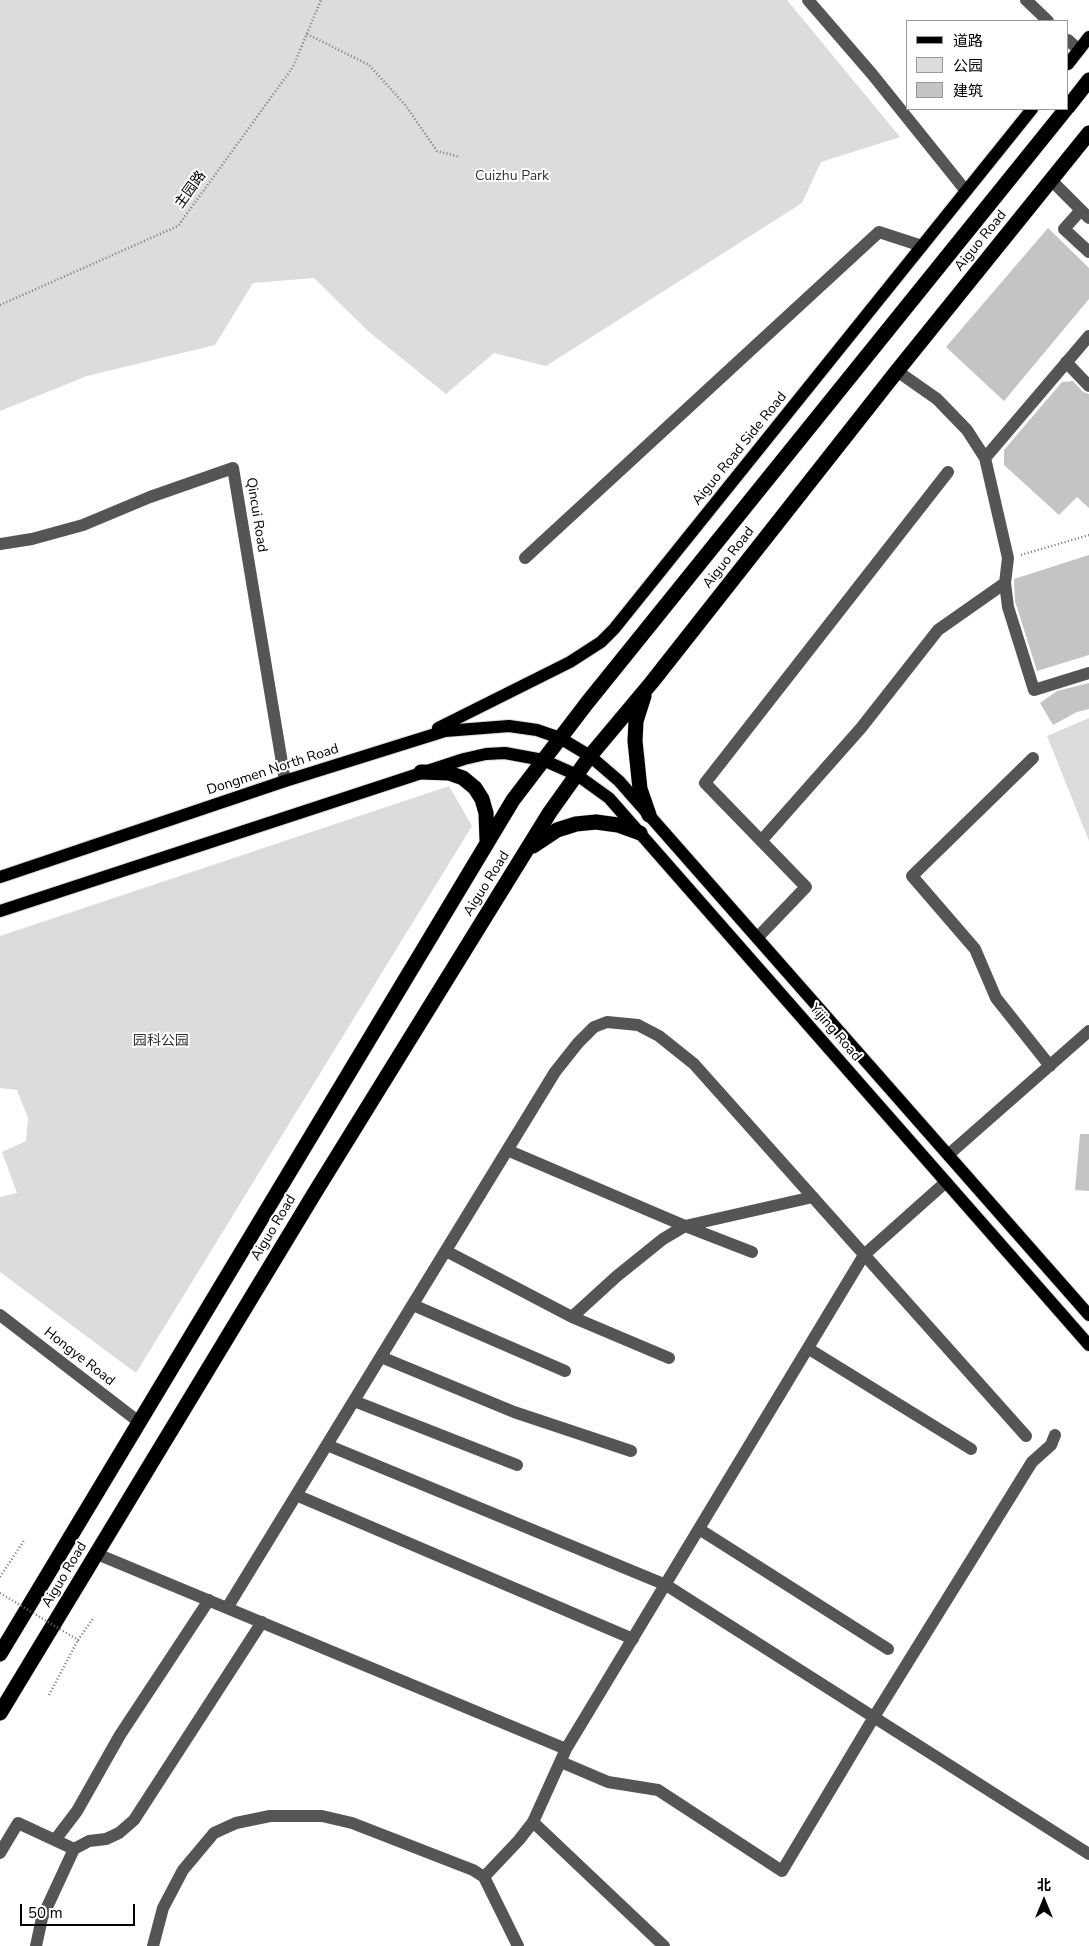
<!DOCTYPE html>
<html>
<head>
<meta charset="utf-8">
<style>
  body { margin:0 }
  #map { position:relative; width:1089px; height:1946px; overflow:hidden; background:#fff; font-family:"Nunito Sans","Noto Sans SC",sans-serif }
  canvas { display:block }
  .legend { position:absolute; left:906px; top:20px; width:162px; height:90px; box-sizing:border-box; background:#fff; border:1px solid #999; margin:0; padding:6px 9px; list-style:none; font-size:15px; color:#000 }
  .legend li { display:flex; align-items:center; gap:10px; height:25px }
  .legend b { width:25px; border:1px solid #999 }
  .north { position:absolute; left:1019px; top:1876px; width:50px; height:50px; -webkit-text-stroke:4px #fff; paint-order:stroke; rotate:0deg; font-size:14px; font-weight:700; line-height:20px; text-align:center; color:#000 }
  .north::after { content:''; display:block; margin:auto; width:18px; height:22px; background:#000; clip-path:polygon(50% 0,100% 100%,50% 72%,0 100%) }
  .scale { position:absolute; left:20px; top:1904px; width:115px; height:22px; box-sizing:border-box; border:2px solid #000; border-top:0; padding-left:6px; font-size:15px; line-height:18px; white-space:nowrap; color:#000; -webkit-text-stroke:4px #fff; paint-order:stroke }
</style>
</head>
<body>
<div id="map">
<canvas width="1089" height="1946"></canvas>
<ul class="legend">
<li><b style="height:6px;background:#000"></b>道路</li>
<li><b style="height:14px;background:#dcdcdc"></b>公园</li>
<li><b style="height:14px;background:#c4c4c4"></b>建筑</li>
</ul>
<div class="north">北</div>
<div class="scale">50 m</div>
</div>
<script>
const g = document.querySelector('canvas').getContext('2d');
g.lineJoin = 'round';
function fillPath(path, color) { g.fillStyle = color; g.fill(path, 'evenodd'); }
const shape = rows => new Path2D(rows.map(r => 'M' + r).join(''));
function trace(path, color, width, dash) { g.strokeStyle = color; g.lineWidth = width; g.lineCap = dash ? 'butt' : 'round'; g.setLineDash(dash || []); g.stroke(path); }
function drawText(font, color, halo, rows, align = 'center') {
  g.font = font + ' "Nunito Sans","Noto Sans SC",sans-serif'; g.lineWidth = 4; g.setLineDash([]); g.textBaseline = 'middle'; g.strokeStyle = halo; g.fillStyle = color; for (const [text, x, y, turn = 0] of rows) {
    g.save(); g.translate(x, y); g.rotate((+turn || 0) * Math.PI / 180); g.textAlign = isNaN(turn) ? turn : align; if (halo) g.strokeText(text, 0, 0); g.fillText(text, 0, 0); g.restore();
  }
}
const green = shape([
  [0,0,787,0,900,137,821,162,802,203,546,366,494,353,446,394,368,331,314,278,253,283,215,345,87,376,0,411],
  [1089,718,1089,841,1047,736],
  [449,786,472,826,136,1373,0,1272,0,1197,17,1193,2,1152,26,1141,28,1118,17,1090,0,1088,0,936]
]);
const building = shape([
  [1048,228,1089,268,1089,299,1004,401,946,347],
  [1073,381,1083,392,1089,394,1089,508,1077,497,1059,515,1004,465,1004,450,1062,382],
  [1089,555,1089,655,1037,671,1015,601,1014,579],
  [1089,683,1089,709,1077,712,1053,725,1040,703,1057,691],
  [1080,1134,1089,1134,1089,1191,1075,1190]
]);
const path = shape([
  [307,34,369,65,406,106,437,151,460,157],
  [0,305,178,226,293,67,321,0],
  [1021,555,1089,535],
  [0,1577,25,1539],
  [49,1695,78,1640]
]);
const minor = shape([
  [808,0,872,74,966,191],
  [1026,0,1048,21],
  [1068,40,1079,50],
  [1051,180,1089,218],
  [1081,210,1064,229,1089,252],
  [1066,362,1089,386],
  [897,371,937,399,967,430,985,458,1008,558,1005,583,1008,607,1034,690,1089,673],
  [985,458,1089,336],
  [0,544,32,539,83,525,150,497,233,468,285,781],
  [525,558,879,232,922,246],
  [1033,758,912,876,975,949,996,998,1050,1066],
  [761,841,861,728,938,630,1005,583],
  [757,938,806,887,705,783,948,472],
  [507,1150,685,1226,752,1252],
  [948,1155,1089,1031],
  [446,1251,572,1317,669,1358],
  [413,1305,565,1371],
  [0,1315,139,1422],
  [572,1317,617,1276,663,1239,685,1226,813,1197],
  [809,1349,971,1449],
  [381,1357,514,1412,631,1451],
  [354,1401,517,1465],
  [327,1445,666,1585,1089,1854],
  [296,1495,633,1639],
  [699,1529,888,1649],
  [97,1554,566,1749],
  [227,1608,555,1072,578,1043,594,1027,607,1022,638,1025,659,1036,694,1064,1026,1436],
  [561,1762,608,1782,658,1790,782,1871,874,1717,1032,1462,1051,1445,1055,1435],
  [533,1822,664,1946],
  [55,1840,77,1811,120,1735,209,1600],
  [0,1853,18,1823,74,1849],
  [484,1877,519,1840,533,1822,566,1749,864,1255,946,1182],
  [36,1946,42,1918,74,1849,89,1841,106,1839,119,1833,134,1820,262,1622],
  [153,1946,163,1908,183,1870,214,1833,236,1823,270,1816,322,1816,352,1823,473,1870,484,1877,518,1946]
]);
const major = shape([
  [1068,64,1089,37],
  [438,728,570,662,601,642,614,629,1032,109],
  [0,877,285,781,445,731,509,726,537,730,560,738,590,756,619,781,1089,1315],
  [0,911,464,759,486,754,505,753,543,760,577,775,609,798,1089,1345]
]);
const highway = shape([
  [1068,107,1089,80],
  [644,696,636,721,635,741,640,789,649,815],
  [421,772,449,773,463,778,475,788,482,799,486,813,487,840],
  [533,846,557,830,576,824,596,822,618,825,640,833],
  [0,1654,513,800,587,703,1066,109],
  [0,1713,314,1194,550,812,590,756,652,682,897,371,1089,133]
]);
const pathBridge = shape([
  [0,1593,78,1640,94,1617]
]);
const parkNames = [
  ["Cuizhu Park",512,177],
  ["园科公园",161,1042]
];
const streetNames = [
  ["主园路",191,190,-54],
  ["Aiguo Road",981,241,-51],
  ["Aiguo Road Side Road",740,449,-51],
  ["Qincui Road",256,515,81],
  ["Aiguo Road",729,558,-52],
  ["Dongmen North Road",273,770,-18],
  ["Aiguo Road",487,884,-58],
  ["Yijing Road",835,1033,49],
  ["Aiguo Road",274,1228,-59],
  ["Hongye Road",79,1357,38],
  ["Aiguo Road",65,1575,-59]
];
fillPath(green, '#dcdcdc');
fillPath(building, '#c4c4c4');
trace(major, '#dbdbdb', 14);
trace(highway, '#dbdbdb', 16);
trace(path, '#777', 2.5, [1, 2.5]);
trace(minor, '#555', 12);
trace(major, '#000', 12);
trace(highway, '#000', 15);
trace(pathBridge, '#777', 2.5, [1, 2.5]);
drawText('14px', '#333', '#fff', parkNames);
drawText('14px', '#000', '#fff', streetNames);
</script>
</body>
</html>
